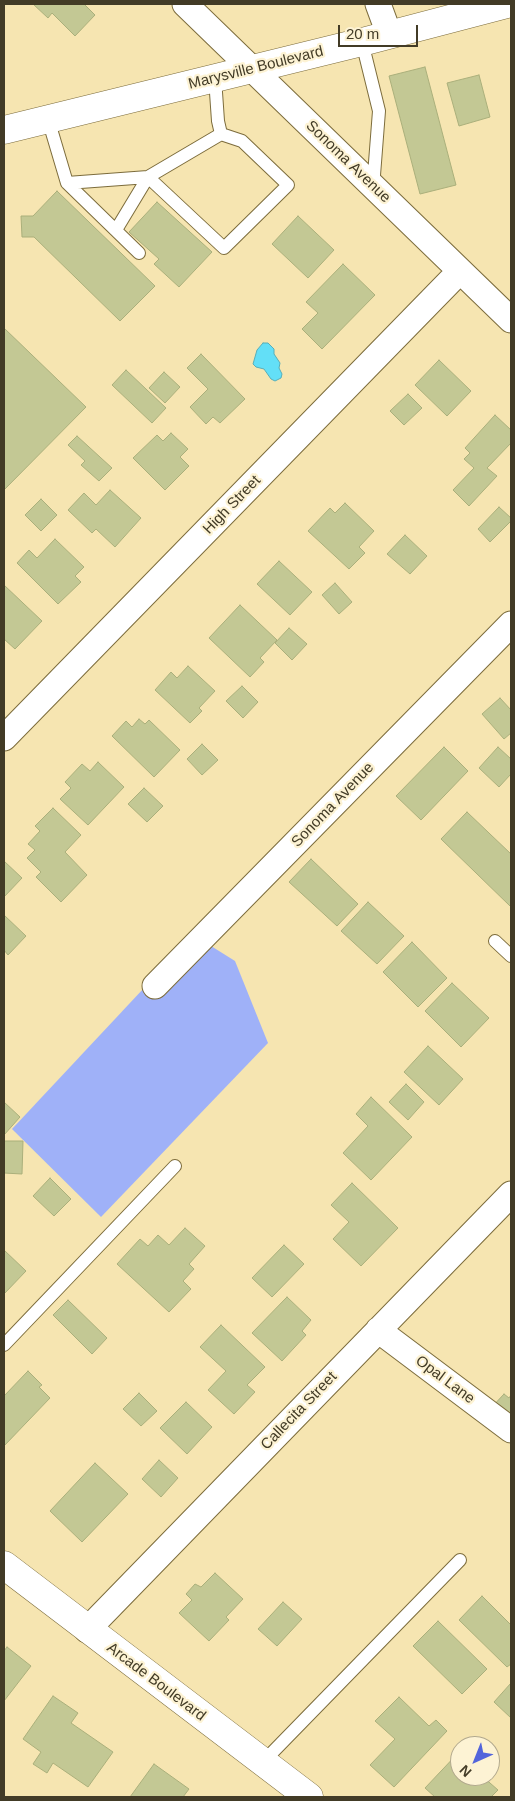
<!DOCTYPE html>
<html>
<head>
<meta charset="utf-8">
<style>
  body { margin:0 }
  #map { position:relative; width:515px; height:1801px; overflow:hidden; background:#f6e5b1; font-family:Helvetica,sans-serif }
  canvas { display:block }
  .frame { position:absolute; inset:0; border:5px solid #423b26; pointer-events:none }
  .north { position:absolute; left:450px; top:1736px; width:50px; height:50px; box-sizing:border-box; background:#fdf3d4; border:1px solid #b2a98e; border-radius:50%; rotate:224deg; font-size:14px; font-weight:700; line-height:20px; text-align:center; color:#423b26 }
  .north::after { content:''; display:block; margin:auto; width:18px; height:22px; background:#5365db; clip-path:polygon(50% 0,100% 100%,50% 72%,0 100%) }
  .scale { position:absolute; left:338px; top:25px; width:80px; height:22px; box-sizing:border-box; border:2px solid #423b26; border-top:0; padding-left:6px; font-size:15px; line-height:18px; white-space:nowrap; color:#423b26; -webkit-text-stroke:4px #fdf3d4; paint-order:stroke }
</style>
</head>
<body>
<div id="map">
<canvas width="515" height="1801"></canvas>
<div class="frame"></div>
<div class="north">N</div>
<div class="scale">20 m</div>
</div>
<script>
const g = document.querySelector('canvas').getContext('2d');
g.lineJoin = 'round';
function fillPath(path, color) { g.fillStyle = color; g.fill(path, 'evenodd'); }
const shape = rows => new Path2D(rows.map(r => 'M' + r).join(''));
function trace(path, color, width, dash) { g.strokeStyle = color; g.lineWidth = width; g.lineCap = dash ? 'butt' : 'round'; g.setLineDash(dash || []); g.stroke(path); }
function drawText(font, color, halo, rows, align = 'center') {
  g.font = font + ' Helvetica,sans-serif'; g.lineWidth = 4.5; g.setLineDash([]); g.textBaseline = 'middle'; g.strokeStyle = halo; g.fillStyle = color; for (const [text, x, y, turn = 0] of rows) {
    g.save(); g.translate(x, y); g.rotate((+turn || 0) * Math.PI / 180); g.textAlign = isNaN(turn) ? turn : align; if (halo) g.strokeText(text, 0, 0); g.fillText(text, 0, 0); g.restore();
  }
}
const green = shape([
  [195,936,235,961,268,1043,101,1217,12,1129,144,988]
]);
const water = shape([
  [263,343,268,343,274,349,274,354,280,363,279,368,282,374,281,378,275,381,271,379,264,369,256,367,253,364,257,350,263,343]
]);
const building = shape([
  [33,4,84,4,95,15,75,36,52,13,48,18,33,4],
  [425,67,456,185,420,194,389,76,425,67],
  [479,75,490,117,459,126,447,83,479,75],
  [57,191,155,286,120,321,34,237,22,237,21,216,33,216,57,191],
  [157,202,212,252,179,287,154,264,159,259,129,232,157,202],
  [298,216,334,250,308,278,272,244,298,216],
  [343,264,375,295,322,349,302,329,318,313,306,302,343,264],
  [4,328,86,407,4,490,4,328],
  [201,354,245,399,220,423,213,417,206,424,190,407,208,389,187,368,201,354],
  [439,360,471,391,447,416,415,385,439,360],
  [126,370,166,408,152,423,112,385,126,370],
  [164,372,180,387,165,403,149,388,164,372],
  [408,394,422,408,404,425,390,411,408,394],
  [495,415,511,430,511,443,487,468,497,476,469,506,453,490,474,468,464,459,470,453,465,448,495,415],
  [171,433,188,449,180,457,189,466,165,490,133,458,157,435,163,441,171,433],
  [77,436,112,468,99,481,81,465,85,461,68,445,77,436],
  [110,490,141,518,115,547,96,529,92,533,68,510,84,493,96,505,110,490],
  [41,499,57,515,41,531,25,515,41,499],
  [345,503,374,531,359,547,365,553,349,569,308,531,330,508,335,513,345,503],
  [499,507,511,518,511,521,490,542,478,529,499,507],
  [405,535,427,556,410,574,387,554,405,535],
  [55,539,84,567,75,576,81,582,58,604,17,563,29,550,37,558,55,539],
  [279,561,312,592,290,615,257,584,279,561],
  [335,583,352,602,339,614,322,595,335,583],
  [4,585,42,621,15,649,4,639,4,585],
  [240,605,277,640,260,658,264,662,250,677,209,638,240,605],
  [289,628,307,644,292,660,275,643,289,628],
  [188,666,215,691,199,708,202,711,190,723,155,690,171,672,177,678,188,666],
  [242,686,258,702,243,718,226,701,242,686],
  [500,698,511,710,511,733,504,739,482,714,500,698],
  [139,719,145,724,149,720,180,750,154,777,112,736,126,721,132,727,139,719],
  [202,744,218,760,202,775,187,759,202,744],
  [444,747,468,771,421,820,396,796,444,747],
  [498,747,511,759,511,774,499,787,479,768,498,747],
  [98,762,124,787,88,825,60,799,71,788,65,782,82,764,90,771,98,762],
  [144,788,163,806,147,822,128,804,144,788],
  [53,808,81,835,65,852,87,875,61,902,36,877,41,872,27,858,35,850,28,844,40,831,35,826,53,808],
  [467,812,511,854,511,904,510,906,441,839,467,812],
  [311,859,358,904,337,926,289,882,311,859],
  [4,861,22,878,4,897,4,861],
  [368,902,404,936,377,964,341,931,368,902],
  [4,915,26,936,8,955,4,950,4,915],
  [412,942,447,978,418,1007,383,972,412,942],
  [452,983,489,1018,461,1047,425,1011,452,983],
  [428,1046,463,1079,439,1105,404,1072,428,1046],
  [406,1084,424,1102,408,1120,389,1102,406,1084],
  [371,1097,412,1137,371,1180,343,1153,368,1126,356,1114,371,1097],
  [4,1102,20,1117,4,1135,4,1102],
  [4,1141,23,1141,22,1174,4,1173,4,1141],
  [50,1178,71,1199,54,1216,33,1196,50,1178],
  [352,1183,398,1228,361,1266,333,1239,349,1222,331,1205,352,1183],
  [185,1228,205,1246,189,1264,194,1269,183,1281,191,1289,169,1312,117,1264,140,1239,148,1246,158,1235,169,1245,185,1228],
  [284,1245,304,1264,272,1297,252,1278,284,1245],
  [4,1250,26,1271,4,1294,4,1250],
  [287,1297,311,1320,302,1331,306,1335,282,1361,252,1333,287,1297],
  [68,1300,107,1338,92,1354,53,1315,68,1300],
  [221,1325,265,1367,247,1385,255,1392,234,1414,208,1390,226,1371,200,1347,221,1325],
  [28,1371,42,1385,39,1387,50,1398,4,1446,4,1396,28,1371],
  [139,1393,157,1411,141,1426,123,1409,139,1393],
  [504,1394,509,1398,511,1395,511,1425,491,1408,504,1394],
  [186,1402,212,1427,187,1454,160,1428,186,1402],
  [159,1460,178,1478,161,1497,142,1479,159,1460],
  [95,1463,128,1494,82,1542,50,1511,95,1463],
  [215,1573,243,1599,226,1617,229,1620,209,1641,179,1613,192,1600,186,1594,195,1584,201,1587,215,1573],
  [482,1596,511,1625,511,1664,507,1667,459,1620,482,1596],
  [283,1602,302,1619,277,1646,258,1629,283,1602],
  [438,1621,487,1669,462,1694,413,1646,438,1621],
  [7,1647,31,1666,4,1701,4,1651,7,1647],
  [511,1683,511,1718,494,1702,511,1683],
  [53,1696,78,1713,71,1723,113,1752,88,1787,53,1763,47,1773,33,1764,41,1752,23,1739,53,1696],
  [399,1697,429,1726,436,1720,447,1731,394,1787,370,1765,395,1739,375,1721,399,1697],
  [460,1751,460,1776,482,1776,498,1790,491,1797,435,1797,425,1788,460,1751],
  [154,1764,189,1789,183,1797,130,1797,154,1764]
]);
const lane = shape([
  [362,42,379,111,373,188],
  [48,119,67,183],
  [148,177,224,248,288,185,242,141,221,134,218,121,215,78],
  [116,230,148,177],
  [139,253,67,183,148,177,221,134],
  [495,941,511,956],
  [4,1345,175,1166],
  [263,1762,460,1560]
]);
const street = shape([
  [185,4,511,320],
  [378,4,389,34],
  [4,738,460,271],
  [155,986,511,624],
  [378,1330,511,1430],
  [87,1630,511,1194]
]);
const secondary = shape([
  [4,130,362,42,507,4],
  [4,1565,309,1797]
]);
const streetNames = [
  ["Marysville Boulevard",256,68,-14],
  ["Sonoma Avenue",348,162,44],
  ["High Street",232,505,-46],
  ["Sonoma Avenue",333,805,-46],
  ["Opal Lane",445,1380,37],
  ["Callecita Street",299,1411,-46],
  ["Arcade Boulevard",156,1682,37]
];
fillPath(green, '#9fb1f8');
fillPath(water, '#63dff7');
trace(water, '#59aeb8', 1);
fillPath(building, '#c3c894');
trace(building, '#aaaf7b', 1);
trace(lane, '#7c6c3c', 14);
trace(street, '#7c6c3c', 27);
trace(secondary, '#7c6c3c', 29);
trace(lane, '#fff', 12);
trace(street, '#fff', 25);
trace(secondary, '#fff', 28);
drawText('15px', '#423b26', '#fdf3d4', streetNames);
</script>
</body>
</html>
